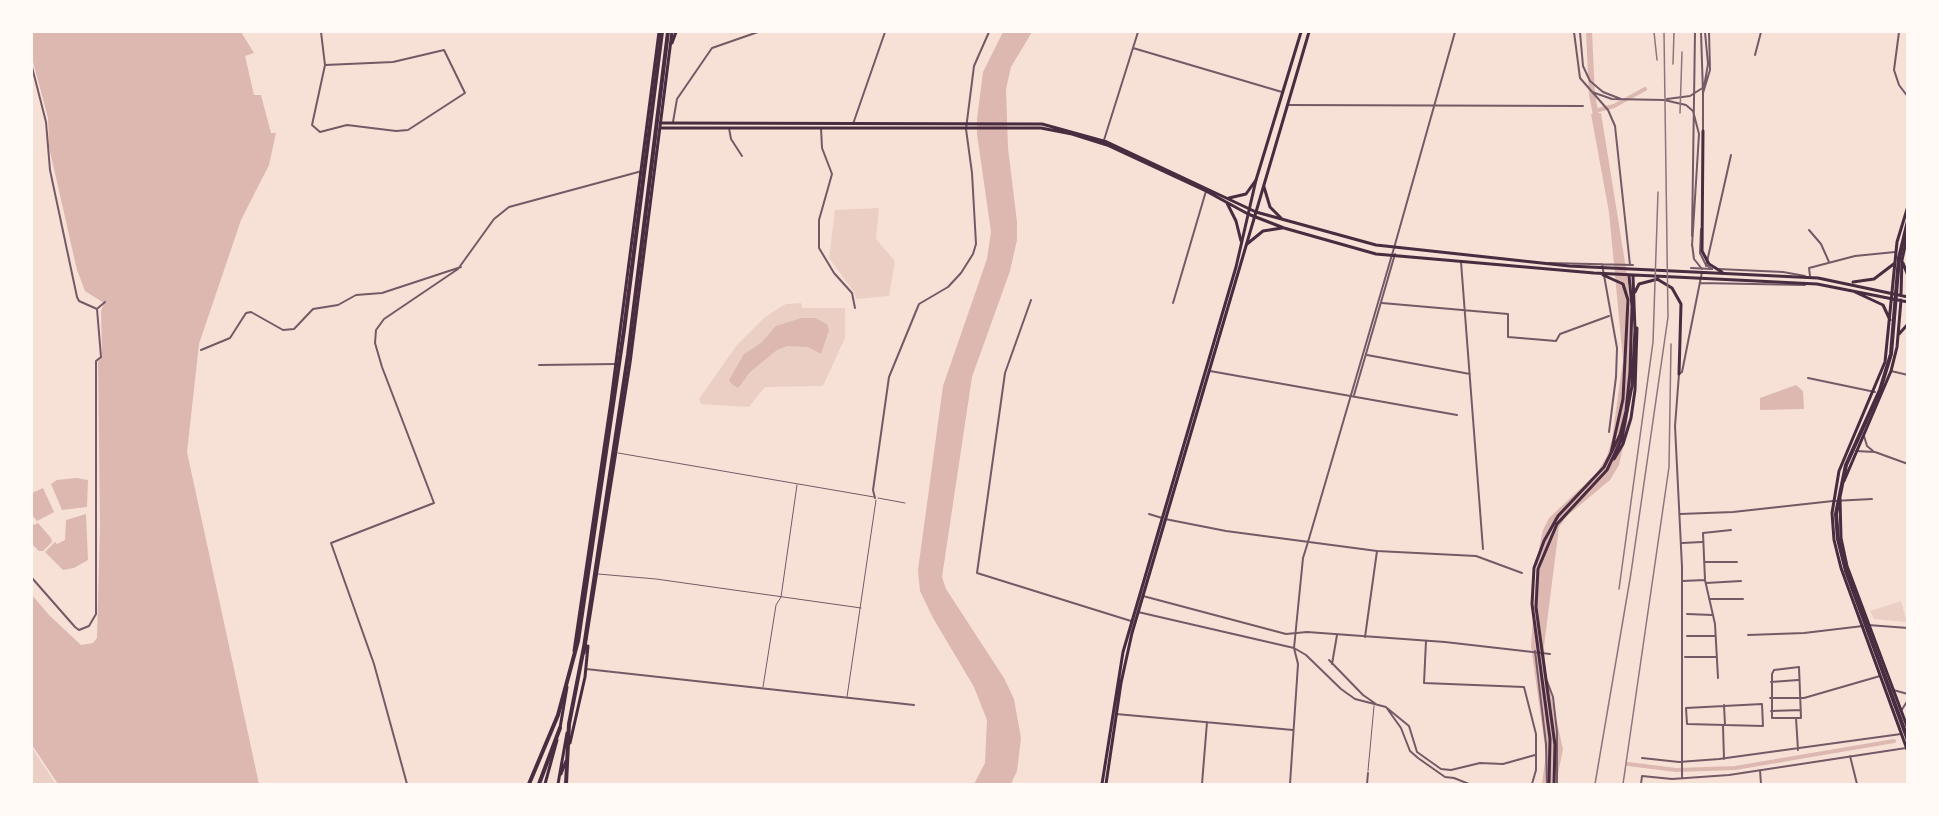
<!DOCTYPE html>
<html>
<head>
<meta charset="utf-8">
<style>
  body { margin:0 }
  #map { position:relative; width:1939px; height:816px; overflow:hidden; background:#f7e1d7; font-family:Signika,sans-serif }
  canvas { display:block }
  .frame { position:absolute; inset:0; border:33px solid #fffaf5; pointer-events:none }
</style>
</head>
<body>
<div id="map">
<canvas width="1939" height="816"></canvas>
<div class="frame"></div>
</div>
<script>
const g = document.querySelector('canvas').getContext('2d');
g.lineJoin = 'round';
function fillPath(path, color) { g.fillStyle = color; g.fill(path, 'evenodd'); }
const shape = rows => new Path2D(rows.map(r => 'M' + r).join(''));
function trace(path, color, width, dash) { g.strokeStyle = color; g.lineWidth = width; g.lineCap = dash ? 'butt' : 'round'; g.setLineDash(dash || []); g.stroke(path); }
const green = shape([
  [879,208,876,239,895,261,889,296,856,299,854,292,829,258,835,210],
  [801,303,802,308,845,308,845,338,823,386,765,387,749,407,701,404,699,399,737,345,765,317,779,308,786,304],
  [1901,601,1907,622,1874,619,1870,611],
  [32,748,55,783,56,784,32,784]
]);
const water = shape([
  [32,32,241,32,254,53,245,56,254,95,261,95,271,133,276,133,269,165,241,220,199,344,187,452,259,784,58,784,32,745,32,595,49,615,81,645,93,643,97,638,100,526,98,361,102,356,101,311,104,303,85,291,77,270,49,147,48,118,32,58],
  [1003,32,1032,32,1011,67,1006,89,1008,148,1017,222,1017,240,1010,271,972,377,942,577,946,589,1004,678,1014,699,1021,738,1017,771,1011,784,974,784,985,763,987,720,974,687,933,618,920,591,918,570,943,386,987,259,991,232,977,134,977,119,983,72],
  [1601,113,1628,281,1632,344,1627,431,1619,465,1610,480,1568,515,1559,527,1544,646,1546,673,1563,749,1556,784,1542,784,1546,754,1531,646,1537,559,1543,530,1549,518,1597,473,1607,456,1612,439,1623,360,1609,212,1591,114],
  [801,318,815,318,827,324,829,330,821,354,808,347,787,346,777,350,750,372,738,388,732,384,729,380,744,354,761,343,776,326],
  [1796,385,1803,391,1804,409,1760,410,1760,398],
  [76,478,88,480,87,507,62,510,51,484,57,480],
  [43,488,54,512,37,521,32,515,32,493],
  [86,514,88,560,74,568,63,570,45,552,55,542,57,544,65,540,66,520],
  [32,522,34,525,38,523,51,538,52,542,43,551,39,551,32,544]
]);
const canal = shape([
  [1595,111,1614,106,1645,89],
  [1628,764,1676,770,1735,768,1894,741]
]);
const river = shape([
  [1589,32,1592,95,1597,120]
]);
const service = shape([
  [618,453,874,497],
  [878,498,905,503],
  [598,574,656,579,861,608],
  [763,687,776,605,781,597,797,485],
  [847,697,876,500],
  [1368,771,1374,706]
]);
const minor = shape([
  [321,32,325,65,312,125,320,132,347,125,396,131,408,130,465,93,444,50,393,62,325,65],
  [1899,32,1894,70,1899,85,1908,97],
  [1133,48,1282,92],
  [1755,55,1761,32],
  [32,67,46,122,50,170,77,297,79,301,97,309],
  [1289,105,1583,106],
  [673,122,677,99,712,48,758,32],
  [853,124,885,32],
  [729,128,731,139,742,156],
  [821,128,822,148,832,174,819,220,819,248,834,273,852,293,855,308],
  [1104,140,1138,32],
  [1809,230,1821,244,1829,262],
  [1394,248,1455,32],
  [1461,262,1483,549],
  [1549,263,1633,265],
  [1602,264,1617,348,1616,377,1609,432],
  [1706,266,1731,155],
  [1691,268,1712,269],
  [1718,269,1783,272,1805,276],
  [1810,276,1809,268,1855,256,1895,252],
  [1700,283,1805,285],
  [1031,300,1005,373,977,573,1131,621],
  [1173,303,1206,191],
  [1382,303,1508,314,1508,337,1556,341,1560,334,1609,316],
  [98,308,105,302],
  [201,350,230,338,246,313,251,312,283,330,294,329,313,309,338,305,356,295,382,293,461,267],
  [1367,355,1470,374],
  [539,365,616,364],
  [1210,371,1457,415],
  [1891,371,1908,375],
  [1808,378,1875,392],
  [1864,436,1867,446,1873,451],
  [1856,451,1875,452,1908,464],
  [875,498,873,490,889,377,919,304,948,287,961,273,973,254,976,244,972,173,966,129],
  [1833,501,1872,499],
  [1149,514,1162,518],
  [1682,543,1702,542],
  [1704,562,1737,562],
  [32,578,75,627,79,630,89,626,96,614,96,361,101,357,97,309],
  [1682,581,1705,580],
  [1706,583,1741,581],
  [1709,599,1743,599],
  [1138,612,1294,648,1306,655,1341,689,1355,699,1386,707,1401,728,1410,751,1418,758,1445,777,1454,778,1469,784],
  [1687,614,1712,615],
  [1868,625,1908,628],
  [1748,635,1804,633,1863,626],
  [1687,636,1715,636],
  [1365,637,1377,551],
  [1426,641,1424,683,1524,687,1536,734,1536,770,1532,784],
  [1685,657,1716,657],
  [1329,660,1363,695,1376,704],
  [1332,664,1337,635],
  [1799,667,1801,718,1772,718,1772,674,1774,670,1799,667],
  [586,669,914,705],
  [1718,678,1715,624,1705,580,1703,533,1731,530],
  [1771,682,1798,680],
  [1770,698,1804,698,1880,676],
  [1762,704,1763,726,1687,724,1686,708,1762,704],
  [1724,705,1725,725],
  [1387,708,1409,726,1417,752,1441,769,1451,770,1480,763,1503,764,1535,755],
  [1771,711,1801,710],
  [1116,714,1293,730],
  [1796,718,1798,750],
  [1723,726,1724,759],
  [1850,756,1857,784],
  [1642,758,1679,762,1719,759,1901,734],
  [1760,770,1761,784],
  [1682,778,1682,567,1675,426,1679,374,1682,372,1702,272],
  [407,784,374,664,331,543,434,503,382,367,375,343,376,330,384,319,458,269,494,219,509,207,642,171],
  [1202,784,1207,722],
  [1290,784,1298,664,1294,648,1303,558,1308,542],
  [1367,784,1368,773],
  [1641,784,1642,776,1672,779,1729,775,1906,748]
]);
const tertiary = shape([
  [1574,32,1580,78,1608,110,1615,126,1630,265],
  [1580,32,1583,66,1590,81,1603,92,1621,99],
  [1701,32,1703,93],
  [1592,92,1612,99,1664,100,1686,105,1693,111,1699,134,1692,246],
  [1667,99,1690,96,1704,87,1708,64,1705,32],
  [966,129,974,66,989,32],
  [1703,130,1703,93,1710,70,1709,32],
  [1701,229,1700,253,1706,265,1712,269],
  [1692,236,1695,32],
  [1692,244,1694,259,1702,269],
  [1354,395,1395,254],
  [1680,514,1733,512,1833,501],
  [1165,519,1226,531,1377,551,1476,556,1522,573],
  [1308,542,1394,248],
  [1143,596,1286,634,1307,632,1445,642,1550,654],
  [1535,651,1546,744,1547,784],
  [1547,681,1553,697,1557,732,1557,784],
  [1893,690,1908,694],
  [1901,711,1908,700]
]);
const secondary = shape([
  [672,43,676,32],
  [662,123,1042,124,1107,142,1256,212,1376,245,1569,266,1818,278,1908,297],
  [661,128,1041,128,1072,134,1107,145,1206,191,1248,214,1284,228,1376,254,1594,273,1817,284,1908,302],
  [1703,131,1702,251,1709,264,1722,272],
  [1264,187,1270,207,1282,219],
  [1229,198,1246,194,1256,180],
  [1227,203,1236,221,1241,241],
  [1908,206,1897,242,1885,362,1839,471,1832,513,1834,540,1841,568,1908,752],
  [1247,244,1263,231,1282,228],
  [1903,263,1908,276],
  [1603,275,1623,284,1628,300,1623,399,1611,453],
  [1657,279,1672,288,1681,304,1679,374],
  [1853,282,1874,279,1895,263],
  [1635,292,1639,284,1658,279],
  [1855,292,1883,305,1890,320],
  [1901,294,1902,260,1908,233],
  [1899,334,1908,324],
  [1614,459,1623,444,1631,418,1635,390,1637,328],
  [1844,481,1891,371,1897,347,1901,300],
  [1840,499,1841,538,1847,566,1908,729],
  [1549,784,1550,739,1532,604,1534,568,1544,541,1558,516,1604,467,1620,435,1626,411,1630,372,1632,306,1629,276],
  [1554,784,1555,745,1536,607,1538,569,1557,524,1607,470,1622,438,1632,386,1635,330,1633,276]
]);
const primary = shape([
  [574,651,611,401,659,32],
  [584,653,630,363,672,32],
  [560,728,567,687],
  [570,743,585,677,588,646],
  [561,774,566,761],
  [545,784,557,740],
  [558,784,567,733],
  [1102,784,1123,652,1236,267,1256,180,1301,32],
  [1106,784,1121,683,1132,633,1309,32]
]);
const motorway = shape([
  [1908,221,1899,258,1891,354,1880,390,1846,465,1836,514,1838,539,1846,571,1908,740],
  [529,784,558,715,578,641,624,330,662,32],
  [539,784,560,728],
  [566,784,569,724,584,647,628,355,668,32]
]);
const rail = shape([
  [1654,32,1657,60],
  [1673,64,1674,32],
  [1680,113,1682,52],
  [1619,589,1653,342,1658,192],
  [1595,784,1631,573,1668,317,1664,32],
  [1623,784,1669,467,1671,344]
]);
fillPath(green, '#ebcfc5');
fillPath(water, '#dcb8b0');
trace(canal, '#dcb8b0', 4);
trace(river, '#dcb8b0', 6);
trace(service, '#755966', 1);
trace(minor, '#755966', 2);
trace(tertiary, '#755966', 2);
trace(secondary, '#4a2c40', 3);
trace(primary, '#4a2c40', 3);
trace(motorway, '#4a2c40', 4);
trace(rail, '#8f747c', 1.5);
</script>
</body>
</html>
